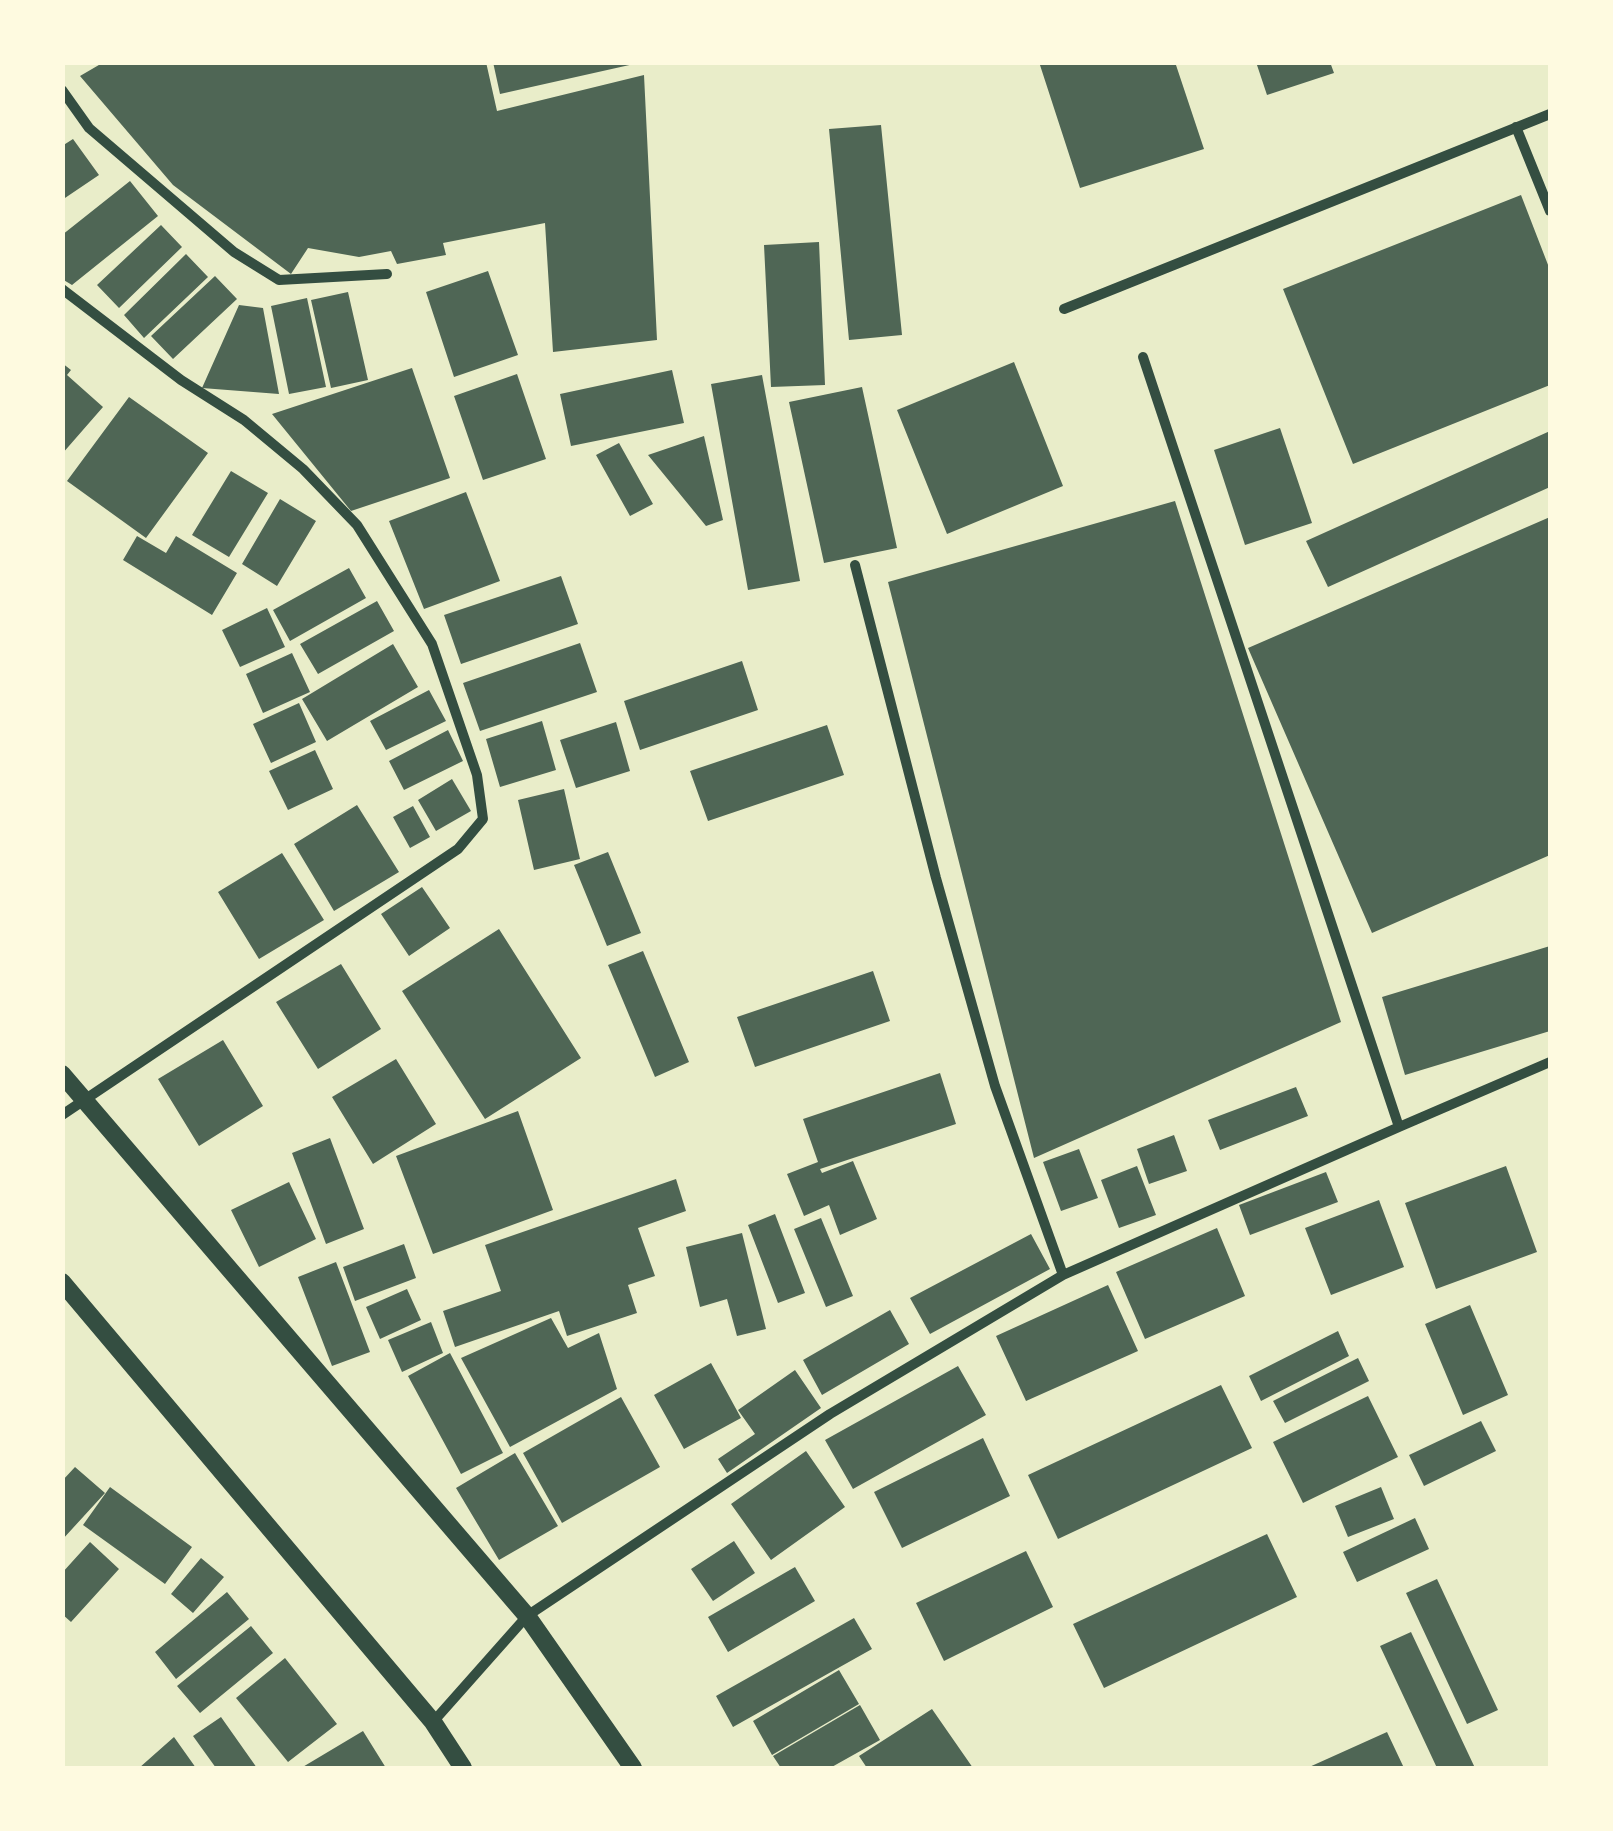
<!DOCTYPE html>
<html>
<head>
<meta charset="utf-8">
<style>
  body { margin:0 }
  #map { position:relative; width:1613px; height:1831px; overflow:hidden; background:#e9edc9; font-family:Overpass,sans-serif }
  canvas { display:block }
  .frame { position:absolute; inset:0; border:65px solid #fefae0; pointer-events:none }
</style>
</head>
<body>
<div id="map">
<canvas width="1613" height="1831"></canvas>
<div class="frame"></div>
</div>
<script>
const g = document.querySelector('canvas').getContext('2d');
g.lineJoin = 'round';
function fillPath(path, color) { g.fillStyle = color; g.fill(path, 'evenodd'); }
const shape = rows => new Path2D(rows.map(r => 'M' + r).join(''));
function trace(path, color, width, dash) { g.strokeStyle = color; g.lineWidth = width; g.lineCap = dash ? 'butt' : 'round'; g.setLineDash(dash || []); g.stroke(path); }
const building = shape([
  [104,62,486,62,497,111,644,75,657,340,553,352,545,223,443,243,446,255,397,264,391,251,359,257,308,248,291,274,173,185,80,76],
  [493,62,634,62,634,64,500,94],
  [1039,62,1175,62,1204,149,1080,188],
  [1256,62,1330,62,1334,73,1267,95],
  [881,125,902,335,849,340,829,129],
  [73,139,99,175,62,200,62,146],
  [130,181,158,216,72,285,62,279,62,235],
  [1521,195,1550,270,1550,385,1353,464,1283,289],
  [161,225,182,247,119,308,97,285],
  [819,242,825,385,771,387,764,245],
  [186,254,208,277,144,338,124,315],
  [488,271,518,355,454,377,426,292],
  [215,276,237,299,173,359,151,336],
  [348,292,368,380,331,388,311,300],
  [307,298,326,387,289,394,271,306],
  [239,305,263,308,279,394,202,388],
  [1014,362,1063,486,947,534,897,410],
  [62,363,71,370,67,375,103,407,62,454],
  [412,368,450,478,351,511,272,414],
  [672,370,684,423,571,446,560,394],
  [517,374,546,459,483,480,454,396],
  [762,375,800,581,748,590,711,384],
  [862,387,897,548,824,563,789,402],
  [129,397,208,453,146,538,67,481],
  [1280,428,1312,523,1245,545,1214,450],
  [1550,431,1550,487,1328,587,1306,541],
  [704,436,723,520,706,526,648,455],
  [619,443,653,504,630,516,596,455],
  [231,471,268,493,229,557,192,535],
  [466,492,500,581,424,609,389,521],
  [280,499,316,521,277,586,242,564],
  [1175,501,1341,1022,1034,1158,888,582],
  [1550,517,1550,855,1372,933,1248,648],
  [137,536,166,553,176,536,237,573,212,615,123,560],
  [349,568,366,598,290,641,273,610],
  [561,576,578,624,461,664,444,615],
  [377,601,394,631,318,674,300,644],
  [267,608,285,647,240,667,222,630],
  [580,643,597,692,480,731,463,683],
  [393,644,418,687,327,741,302,699],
  [292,653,310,692,263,713,246,674],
  [742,661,758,710,640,750,624,701],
  [429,690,446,721,386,750,370,721],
  [299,703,316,742,271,763,253,724],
  [542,721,556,770,500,787,486,739],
  [616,722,630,771,576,788,560,740],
  [827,725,844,775,708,821,690,771],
  [448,730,463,761,404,790,389,761],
  [315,750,333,789,288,810,269,771],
  [452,779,471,811,436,831,418,800],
  [564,789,580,859,534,870,518,800],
  [357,805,399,872,334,911,294,844],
  [413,806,430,837,410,848,393,817],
  [608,852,641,933,607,946,574,865],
  [282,853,324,920,259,959,218,892],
  [422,887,450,928,409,956,381,914],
  [499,929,581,1058,485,1119,402,991],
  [1550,946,1550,1031,1405,1075,1382,997],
  [643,951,689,1062,655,1077,608,965],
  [341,964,381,1029,318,1069,276,1002],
  [873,971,890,1021,755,1067,737,1017],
  [223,1040,263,1106,199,1146,158,1079],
  [396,1059,436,1124,373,1164,332,1097],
  [940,1073,956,1124,820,1169,822,1173,853,1161,877,1219,840,1235,829,1205,804,1216,787,1174,818,1162,803,1119],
  [1296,1087,1308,1116,1220,1150,1208,1120],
  [518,1111,553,1210,433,1254,396,1156],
  [1174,1135,1187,1171,1149,1184,1137,1149],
  [330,1138,364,1229,326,1244,292,1153],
  [1079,1149,1098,1198,1061,1211,1043,1162],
  [1137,1166,1156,1215,1119,1228,1101,1180],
  [1506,1166,1537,1252,1436,1289,1405,1203],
  [1326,1172,1338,1202,1250,1235,1239,1205],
  [676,1179,686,1211,638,1228,655,1276,628,1285,637,1313,567,1336,559,1311,455,1347,443,1311,501,1291,485,1245],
  [289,1182,316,1239,259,1267,231,1210],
  [1379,1200,1404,1267,1331,1295,1305,1228],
  [775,1214,805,1293,778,1303,748,1225],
  [821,1218,853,1296,826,1307,794,1229],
  [1217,1228,1245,1296,1145,1339,1116,1272],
  [742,1233,766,1329,737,1336,727,1299,700,1307,686,1247],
  [1031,1234,1050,1269,930,1334,910,1298],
  [404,1244,416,1278,355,1301,343,1267],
  [336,1262,370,1352,332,1366,298,1277],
  [1108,1285,1138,1351,1026,1401,996,1336],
  [407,1289,421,1320,380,1339,366,1307],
  [1470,1305,1508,1395,1463,1415,1425,1324],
  [890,1310,909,1344,822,1395,803,1360],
  [551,1318,568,1348,599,1333,617,1389,510,1447,461,1358],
  [431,1322,443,1353,402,1372,388,1340],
  [1338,1331,1349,1356,1261,1401,1249,1376],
  [450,1353,503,1453,461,1474,408,1376],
  [1358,1358,1369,1381,1285,1423,1273,1401],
  [711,1363,741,1418,684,1449,654,1395],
  [958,1366,986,1415,853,1489,825,1440],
  [795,1370,821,1408,727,1473,718,1459,755,1434,738,1410],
  [1221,1385,1252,1448,1058,1539,1028,1475],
  [1368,1396,1398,1457,1303,1503,1273,1442],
  [621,1397,660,1467,562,1523,523,1453],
  [1481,1421,1496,1451,1424,1486,1409,1455],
  [983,1438,1010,1496,902,1548,874,1492],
  [806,1451,845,1507,771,1560,731,1504],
  [515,1453,558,1526,499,1560,456,1488],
  [75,1467,105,1493,62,1540,62,1481],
  [110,1487,192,1547,165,1584,83,1525],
  [1381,1487,1394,1519,1348,1537,1335,1506],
  [1415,1518,1429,1549,1357,1582,1343,1552],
  [1267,1534,1297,1597,1104,1688,1073,1624],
  [734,1541,755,1573,713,1601,691,1569],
  [90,1542,119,1569,71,1622,62,1614,62,1573],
  [1026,1551,1053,1607,944,1661,916,1603],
  [201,1558,224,1577,193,1613,171,1594],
  [795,1567,815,1601,728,1652,708,1617],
  [1437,1579,1498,1710,1467,1724,1406,1593],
  [227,1592,249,1619,176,1679,155,1652],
  [854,1618,872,1649,733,1727,716,1696],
  [251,1626,273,1653,200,1713,177,1686],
  [1411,1632,1475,1768,1437,1768,1380,1646],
  [285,1658,337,1724,288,1762,236,1698],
  [839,1670,859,1704,772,1755,753,1721],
  [860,1705,880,1740,830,1768,781,1768,773,1756],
  [932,1709,973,1768,867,1768,859,1756],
  [221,1717,257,1768,216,1768,193,1736],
  [363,1731,386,1768,301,1768],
  [1387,1732,1404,1768,1307,1768],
  [174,1737,196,1768,139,1768]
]);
const minor = shape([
  [62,90,89,128,234,252,279,280,387,274],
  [1516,127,1550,211],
  [62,289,181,380,244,420,303,469,357,525,432,644,477,775,483,819,458,849,62,1115],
  [1064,309,1550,114],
  [855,565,936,878,995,1086,1063,1275],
  [1399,1127,1550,1062],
  [433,1722,527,1616,830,1414,1063,1275,1399,1127,1143,357]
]);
const tertiary = shape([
  [62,1074,527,1616,633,1768],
  [62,1282,433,1722,463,1768]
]);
fillPath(building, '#4f6655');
trace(minor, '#344e41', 10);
trace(tertiary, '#344e41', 18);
</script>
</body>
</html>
